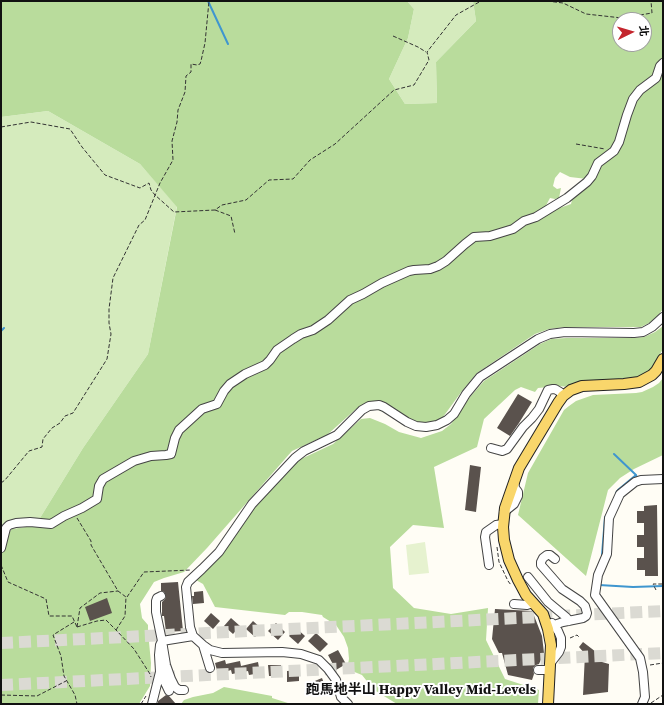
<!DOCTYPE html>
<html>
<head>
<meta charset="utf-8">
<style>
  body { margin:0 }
  #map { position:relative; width:664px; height:705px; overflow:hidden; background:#fffdf5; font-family:"Source Serif 4","Noto Sans TC",serif }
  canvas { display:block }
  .frame { position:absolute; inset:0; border:2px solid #111; pointer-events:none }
  .north { position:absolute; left:612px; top:12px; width:40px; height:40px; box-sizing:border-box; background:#fff; border:1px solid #a0a0a0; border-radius:50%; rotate:85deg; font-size:11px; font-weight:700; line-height:16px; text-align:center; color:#111 }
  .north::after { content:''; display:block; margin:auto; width:14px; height:18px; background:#c4262e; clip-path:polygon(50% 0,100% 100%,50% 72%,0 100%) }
</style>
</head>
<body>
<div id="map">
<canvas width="664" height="705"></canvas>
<div class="frame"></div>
<div class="north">北</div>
</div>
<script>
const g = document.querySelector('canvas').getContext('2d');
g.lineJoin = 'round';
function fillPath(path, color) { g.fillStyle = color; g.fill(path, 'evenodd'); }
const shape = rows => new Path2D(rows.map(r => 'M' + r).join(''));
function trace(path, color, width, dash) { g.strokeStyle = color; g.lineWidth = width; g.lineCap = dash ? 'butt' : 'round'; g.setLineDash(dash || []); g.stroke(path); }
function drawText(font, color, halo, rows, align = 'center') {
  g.font = font + ' "Source Serif 4","Noto Sans TC",serif'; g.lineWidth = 4; g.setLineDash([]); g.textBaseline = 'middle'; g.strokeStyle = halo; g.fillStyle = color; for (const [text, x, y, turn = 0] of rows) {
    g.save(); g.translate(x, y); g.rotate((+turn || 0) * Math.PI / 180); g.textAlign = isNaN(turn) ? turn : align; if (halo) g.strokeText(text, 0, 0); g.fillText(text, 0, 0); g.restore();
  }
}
const green = shape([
  [407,1,473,1,476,21,436,62,437,103,405,104,389,79,408,38,414,9],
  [48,111,140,164,177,206,148,354,83,448,40,518,29,518,1,534,1,117]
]);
const forest = shape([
  [1,1,407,1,414,9,408,38,389,79,405,104,437,103,436,62,476,21,473,1,663,1,663,309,657,317,649,323,641,327,565,327,549,329,535,334,477,373,462,391,443,417,437,421,420,427,371,407,356,409,327,435,292,451,207,548,184,572,164,578,154,582,140,604,142,618,148,625,148,633,146,637,150,640,149,642,151,663,150,686,139,704,1,704,1,553,6,544,9,532,12,529,33,526,40,518,83,448,148,354,177,207,140,164,48,111,1,117],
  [620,20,644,20,644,44,620,44],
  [560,172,570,177,587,179,573,196,571,204,554,210,543,211,550,198,555,199,559,198,561,188,557,189,553,186,555,178],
  [663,326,663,349,652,368,649,372,642,376,634,378,591,381,570,387,558,386,538,388,535,392,521,387,515,390,484,419,477,447,434,467,444,528,413,525,390,547,393,588,414,608,451,614,488,608,486,640,505,679,539,690,538,704,397,704,374,690,362,675,347,669,349,659,348,648,344,637,336,625,323,617,322,615,302,612,289,612,285,615,215,607,203,584,196,580,245,518,299,460,333,444,361,419,370,418,385,424,399,432,421,438,442,431,451,424,470,397,484,381,540,344,551,339,566,338,634,338,644,337,655,332],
  [663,378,663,455,634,469,620,478,608,490,586,576,518,515,528,473,564,410,569,406,576,401,593,395,636,393,642,392,653,387,659,383],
  [224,687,272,696,272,698,291,704,181,704,184,700,193,697,213,693]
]);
const pitch = shape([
  [425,542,429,573,409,575,406,545]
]);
const stream = shape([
  [208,1,228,44],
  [1,331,4,328],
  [614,454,636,475,638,480],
  [616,493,618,490,636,475],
  [602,555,605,517],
  [599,585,633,587,663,586]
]);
const building = shape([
  [518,394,532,402,519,423,510,436,497,428],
  [470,465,481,467,476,512,465,510],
  [657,505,658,576,645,576,645,570,637,570,637,558,644,558,644,547,637,547,637,535,644,535,644,523,637,523,637,511,644,511,644,506],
  [178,582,183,631,166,632,164,616,162,616,162,602,165,599,166,596,164,592,161,591,161,583],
  [203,591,204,603,193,604,192,596,194,596,194,592],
  [107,598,112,613,90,621,85,607],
  [495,609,532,611,533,613,542,636,544,653,539,664,536,665,533,668,533,670,534,674,532,680,508,675,502,653,499,653,492,639],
  [211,613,220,621,213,629,204,621],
  [231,618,240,626,233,634,224,626],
  [253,621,262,629,255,637,246,629],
  [276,623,285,632,278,640,268,631],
  [296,628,305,636,298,644,289,636],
  [316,633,328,644,320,652,308,641],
  [583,642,596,652,595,660,609,664,608,692,583,695,585,654,579,647],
  [338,650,346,664,336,670,328,655],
  [225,660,226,664,240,661,241,666,258,662,260,673,249,675,248,671,232,674,231,670,218,674,215,663],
  [268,665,281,665,281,676,269,676],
  [299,670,299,681,287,682,287,671],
  [322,678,326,689,314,694,310,683],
  [166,695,169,696,176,704,158,704,158,701]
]);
const highwayTunnel = shape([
  [1,643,663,611],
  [1,685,663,653]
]);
const path = shape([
  [547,1,563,3,586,14,622,18,652,13,651,1],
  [393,36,418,47,426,52],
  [1,127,31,122,70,129,82,147,105,175,140,188,149,183,151,190,155,195,174,212,215,210,222,205,246,200,269,180,293,179,310,160,335,144,394,90,414,85,429,60,427,52,456,15,481,1],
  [576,144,605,149],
  [215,210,231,216,235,234],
  [1,483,5,480,29,451,42,447,43,439,52,428,60,423,65,416,73,413,107,359,111,334,109,323,109,309,113,278,139,225,145,220,160,183,173,160,172,141,177,122,178,110,185,92,186,76,191,72,191,64,197,65,200,64,201,61,205,43,209,1],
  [77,518,91,541,91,545,118,591,126,597,125,616,116,630],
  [497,547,499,562,508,581,511,585],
  [1,565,8,582,46,599,49,616,72,616,77,627],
  [656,590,653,584,663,584],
  [127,597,144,572,191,570],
  [74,622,53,635,61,656,64,676,75,695,77,704],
  [77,627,97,621,106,620,116,630,134,649,150,674,151,677],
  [77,627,80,608,100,593,118,591],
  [570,638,577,635,579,637],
  [650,665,663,663],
  [1,695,37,696,66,681],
  [651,703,663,695],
  [141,704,146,696]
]);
const minor = shape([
  [491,448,502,451,507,449,523,427,532,418,539,409,548,390,553,389,555,389,560,392,563,396],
  [504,512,514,504,518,496,518,492,515,488,514,481],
  [1,548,6,528,9,525,16,523,30,522,51,524,64,516,82,508,97,499,99,486,103,479,134,461,151,456,166,455,171,454,175,438,179,430,202,409,217,404,224,391,230,384,245,374,265,365,270,360,277,350,293,339,301,334,313,330,328,320,350,300,363,294,382,283,409,271,414,270,430,269,438,266,446,261,465,244,474,237,490,236,513,229,524,221,536,217,567,198,587,182,592,176,598,163,614,151,619,142,627,115,633,99,640,90,656,78,660,66,663,63],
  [489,565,485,537,486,532,496,525,503,524],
  [528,577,548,602,566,617,569,621],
  [161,596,157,598,156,601,156,612,162,641,160,645,159,655,160,672,169,691],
  [514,604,527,605,533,603],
  [554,625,563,622,583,618,586,616,587,613,585,606,580,601,562,589,541,565,541,562,543,558,547,555,550,555,555,559],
  [203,645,210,668],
  [549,665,559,652,561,647,561,638,558,631,552,623],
  [538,670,549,670],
  [184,690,179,690,175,687,171,679,166,665,162,641,193,636],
  [152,704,160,672],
  [348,704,341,697,336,680,328,669,319,660,301,654,282,652,222,653,210,650,203,645,193,636,190,627,186,587,188,582,202,569,219,552,252,504,295,458,304,451,337,435,362,410,369,406,379,405,384,407,407,422,416,426,426,427,437,425,447,420,454,414,466,394,480,377,538,339,550,334,565,332,634,333,643,332,652,327,663,317],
  [642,704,645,697,644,684,643,672,640,658,595,595,598,575,607,554,609,518,620,494,635,482,641,480,663,479]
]);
const major = shape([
  [548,704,551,645,548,629,543,614,526,595,518,580,509,560,504,540,503,527,505,508,519,468,558,403,563,396,571,390,582,386,624,384,639,382,652,375,656,371,663,359]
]);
const quarterNames = [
  ["跑馬地半山 Happy Valley Mid-Levels",421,690]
];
fillPath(green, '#d5ebbd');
fillPath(forest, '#b9dc9c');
fillPath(pitch, '#e6f2cf');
trace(stream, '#3f96cf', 2);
fillPath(building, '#5a524d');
trace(highwayTunnel, '#dbdad3', 12, [12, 6]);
trace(minor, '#444', 10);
trace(major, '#222', 12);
trace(path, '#333', 1, [4, 2]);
trace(minor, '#fff', 8);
trace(major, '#f9d66b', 10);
drawText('bold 14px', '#111', '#fff', quarterNames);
</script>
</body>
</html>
